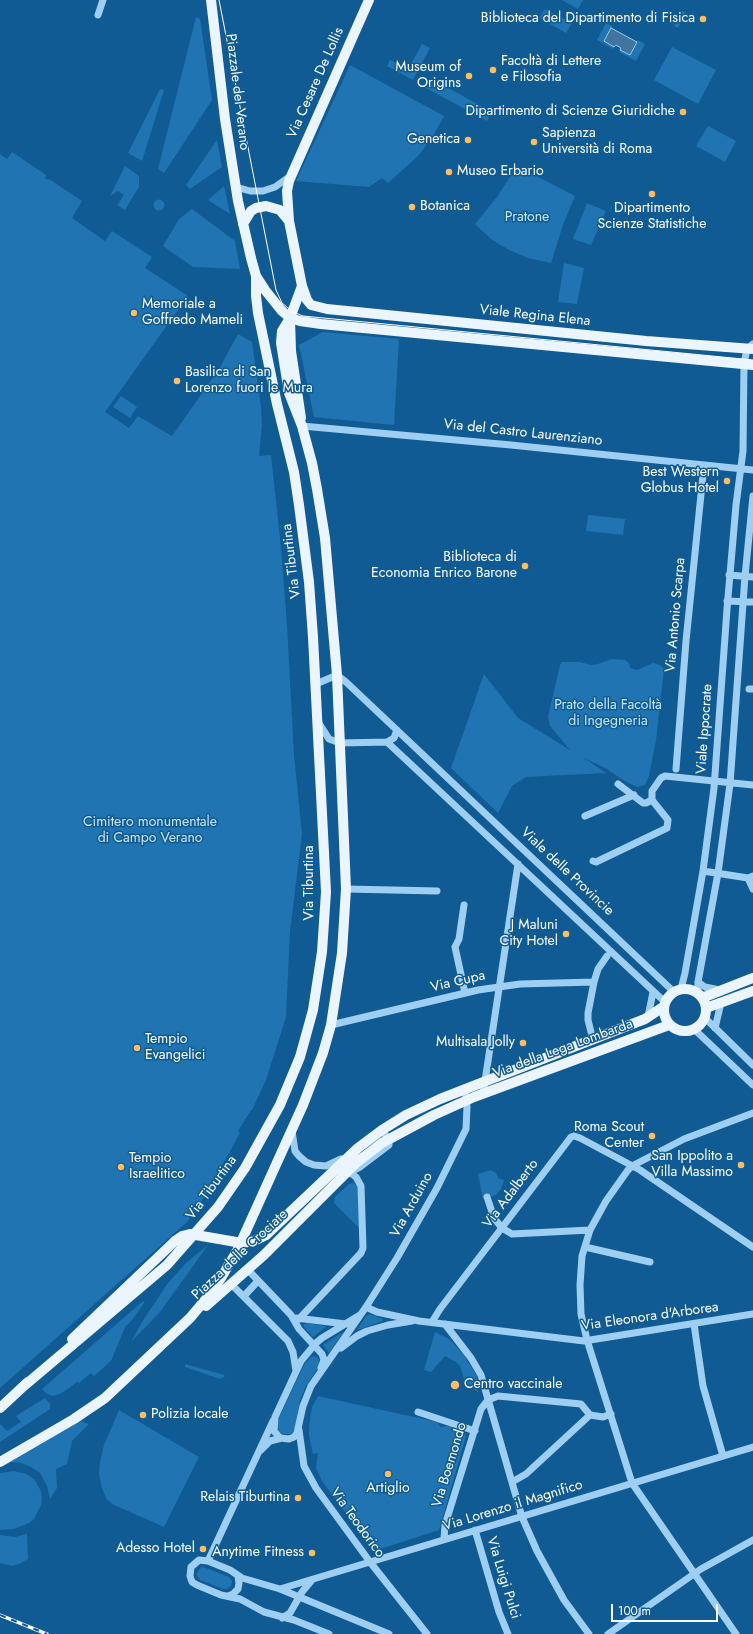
<!DOCTYPE html>
<html>
<head>
<meta charset="utf-8">
<style>
  body { margin:0 }
  #map { position:relative; width:753px; height:1634px; overflow:hidden; background:#115b94; font-family:Jost,sans-serif }
  canvas { display:block }
  .scale { position:absolute; left:611px; top:1604px; width:107px; height:18px; box-sizing:border-box; border:2px solid #fff; border-top:0; padding-left:5px; font-size:12px; line-height:14px; white-space:nowrap; color:#fff; -webkit-text-stroke:3px #115b94; paint-order:stroke }
</style>
</head>
<body>
<div id="map">
<canvas width="753" height="1634"></canvas>
<div class="scale">100 m</div>
</div>
<script>
const g = document.querySelector('canvas').getContext('2d');
g.lineJoin = 'round';
function fillPath(path, color) { g.fillStyle = color; g.fill(path, 'evenodd'); }
const shape = rows => new Path2D(rows.map(r => 'M' + r).join(''));
function trace(path, color, width, dash) { g.strokeStyle = color; g.lineWidth = width; g.lineCap = dash ? 'butt' : 'round'; g.setLineDash(dash || []); g.stroke(path); }
function drawText(font, color, halo, rows, align = 'center') {
  g.font = font + ' Jost,sans-serif'; g.lineWidth = 3; g.setLineDash([]); g.textBaseline = 'middle'; g.strokeStyle = halo; g.fillStyle = color; for (const [text, x, y, turn = 0] of rows) {
    g.save(); g.translate(x, y); g.rotate((+turn || 0) * Math.PI / 180); g.textAlign = isNaN(turn) ? turn : align; if (halo) g.strokeText(text, 0, 0); g.fillText(text, 0, 0); g.restore();
  }
}
const green = shape([
  [562,0,583,0,578,9],
  [545,9,572,23,566,33,539,18],
  [682,11,686,13,678,28,674,26],
  [196,17,200,19,212,100,164,173,158,169],
  [606,23,612,26,604,41,614,47,613,49,597,40],
  [638,40,645,44,636,61,619,52,620,50,630,55],
  [422,44,430,48,413,80,387,66,390,60,408,69],
  [672,47,716,70,698,104,654,80],
  [350,65,444,116,432,138,418,156,388,183,382,178,369,187,296,181],
  [432,79,492,112,487,121,426,88],
  [160,89,164,90,142,161,128,153],
  [708,126,736,141,725,162,696,146],
  [217,140,222,167,190,189,186,185],
  [12,152,46,175,45,178,48,180,49,179,82,201,72,218,105,241,112,231,152,257,145,268,188,296,105,412,129,428,138,416,172,436,219,369,238,334,252,342,261,407,262,425,259,456,271,455,281,548,287,625,294,755,302,834,290,931,286,1017,266,1080,252,1110,251,1110,238,1131,240,1133,224,1162,205,1196,187,1222,0,1388,0,154,7,159],
  [125,166,139,176,139,187,125,210,117,205,124,195,118,191,110,196],
  [517,166,575,196,563,225,551,263,528,258,509,250,491,239,475,224,497,197],
  [224,186,230,214,208,200],
  '153.5 205a5.5 5.5 0 1 1 11 0a5.5 5.5 0 1 1-11 0Z',
  [587,203,606,211,591,245,573,239],
  [192,209,235,241,240,269,193,267,163,246,179,219],
  [564,263,584,268,577,304,558,302],
  [323,332,399,339,394,425,314,417,299,345],
  [121,396,137,407,130,418,113,407],
  [588,515,625,519,623,535,586,531],
  [612,659,625,660,629,663,630,668,637,670,653,663,660,665,664,669,656,740,649,776,645,785,637,787,623,780,607,769,584,758,606,773,526,777,512,786,498,813,451,768,484,674,518,718,570,750,550,726,548,717,560,665,562,662,580,662,591,665,598,664],
  [491,1170,496,1173,499,1179,504,1180,501,1189,496,1195,483,1199,478,1174],
  [353,1183,358,1186,359,1227,357,1226,334,1203,335,1197,349,1184],
  [208,1245,160,1312,131,1342,142,1322,168,1283,186,1263],
  [143,1301,144,1303,133,1319,125,1327,111,1361,94,1376,91,1373,79,1383,77,1382,62,1393,53,1396,47,1394,42,1389],
  [369,1314,383,1319,383,1321,357,1330,366,1316],
  [307,1323,325,1326,327,1326,313,1337,304,1327,303,1325],
  [343,1332,343,1333,329,1353,323,1345],
  [435,1332,449,1339,463,1354,477,1376,478,1392,469,1386,464,1379,460,1366,456,1362,445,1356,431,1372,424,1370],
  [314,1356,319,1359,320,1365,306,1386,300,1400,295,1429,291,1434,283,1434,279,1432,277,1428,277,1422,304,1365,311,1357],
  [185,1364,224,1375,225,1376,220,1379,185,1367],
  [318,1396,437,1422,441,1427,447,1426,459,1428,466,1436,439,1530,374,1551,322,1481,316,1468,318,1453,313,1454,309,1436,309,1426,312,1407],
  [45,1398,50,1404,50,1409,0,1442,0,1424,7,1431,21,1422,16,1416],
  [119,1410,199,1457,164,1527,112,1504,106,1498,102,1488,99,1474,100,1462,104,1445],
  [80,1421,89,1424,72,1441,67,1464,56,1469,57,1488,50,1499,47,1486,40,1473,31,1467,21,1463,9,1462],
  [14,1471,26,1474,34,1479,41,1491,42,1498,41,1505,34,1519,29,1523,14,1529,0,1530,0,1473],
  [27,1534,28,1559,19,1564,12,1566,0,1563,0,1535,15,1537],
  [201,1567,206,1568,229,1577,232,1581,231,1586,227,1589,223,1589,200,1580,196,1574]
]);
const water = shape([
  [611,28,637,42,630,55,620,50,621,48,616,45,614,47,604,41,611,28]
]);
const minor = shape([
  [98,15,103,0],
  [236,187,250,191,263,191,275,187,289,177],
  [302,426,511,445,753,470],
  [729,575,753,577],
  [727,601,753,602],
  [316,684,337,675,346,682,674,992],
  [749,689,753,689],
  [318,722,329,739,340,743,387,742,394,738,397,730],
  [387,742,665,1002],
  [676,769,686,641,704,465],
  [618,784,643,803,646,803,652,800],
  [585,816,634,795],
  [593,861,596,862,667,828,668,820,652,800,652,791,661,778,665,776,753,785],
  [703,871,748,878,753,876],
  [748,878,753,889],
  [346,889,437,891],
  [464,905,459,939,455,947,465,993],
  [698,982,705,987,720,990],
  [681,989,685,973,703,871,714,788,727,609,736,505,743,451,744,364,747,349,753,344],
  [698,994,698,982,718,873,730,784,745,576,753,496],
  [648,1017,653,992],
  [705,1018,753,1065],
  [331,1025,478,990,520,984,594,982],
  [715,1028,721,1003],
  [694,1029,753,1085],
  [591,1032,588,1020,588,1013,594,982,598,969,607,956],
  [483,1094,518,864],
  [292,1131,295,1151,299,1156,306,1162,314,1165,326,1166,341,1159],
  [350,1172,360,1167,389,1145,389,1140,382,1130],
  [487,1197,494,1218,502,1228,512,1234,590,1230],
  [585,1247,650,1262],
  [250,1272,291,1315,299,1329,322,1354,324,1360,321,1368],
  [235,1288,288,1341,293,1352,296,1371],
  [244,1296,258,1281],
  [366,1307,377,1312,419,1321,584,1341,753,1314],
  [360,1315,322,1338,316,1343,301,1361,275,1417,274,1431,280,1438,289,1439,294,1437,297,1433,303,1406,311,1386,366,1307,397,1258,437,1188,466,1129,467,1107,465,1089],
  [296,1318,346,1324],
  [299,1319,361,1253,363,1248,361,1186,356,1177,352,1174,346,1173],
  [432,1322,440,1309,571,1137,574,1136,580,1138,640,1170,753,1247],
  [445,1324,471,1358,481,1375,522,1517,537,1551,564,1600,589,1634],
  [694,1324,703,1386,723,1456],
  [341,1348,357,1336,367,1331,388,1325,412,1321],
  [418,1412,475,1431],
  [299,1430,304,1466,316,1488,370,1562,427,1634],
  [261,1450,270,1441,282,1438],
  [512,1482,526,1474,590,1415,603,1417,611,1414],
  [475,1530,499,1612,508,1634],
  [444,1539,445,1525,481,1409,488,1400,498,1396,581,1404,590,1415],
  [208,1561,273,1421],
  [280,1589,753,1447],
  [228,1596,233,1594,238,1589,239,1583,238,1576],
  [282,1618,290,1613,302,1592,312,1580],
  [329,1634,294,1620,264,1612,240,1599,221,1595,197,1585,192,1582,190,1576,191,1567,199,1560,208,1561,230,1570,242,1578,280,1589,389,1634],
  [608,1634,701,1569,753,1540],
  [736,1634,632,1483,587,1340,581,1314,580,1285,582,1256,590,1230,606,1201,628,1170,632,1166,684,1139,753,1113]
]);
const major = shape([
  [211,0,225,119,238,201,251,258,256,276,265,290,281,310,290,318,300,321,321,324,753,365],
  [369,0,289,181,287,191,289,221,302,286,307,300,311,305,327,309,646,341,753,349],
  [243,224,251,211,256,208,266,206,280,210,289,221],
  [290,319,291,351,301,418],
  '664 1010a21 21 0 1 1 42 0a21 21 0 1 1-42 0Z',
  [702,998,753,978],
  [706,1008,753,991],
  [266,1235,358,1148,382,1130,406,1115,440,1099,645,1019,663,1007],
  [206,1306,264,1255,356,1163,382,1143,434,1115,474,1097,669,1025],
  [72,1339,175,1241],
  [24,1386,167,1265,218,1207,245,1168,280,1105,300,1057,313,1010,322,952,326,892,313,637,309,582,299,505,294,472,277,404,258,313,256,296,256,276],
  [0,1408,28,1382],
  [0,1462,74,1419,105,1398,190,1318,206,1299,221,1278,237,1251,303,1105,323,1053,331,1025,342,953,346,889,337,675,325,538,317,489,312,463,302,426,289,393,281,343,282,331,290,318,302,286]
]);
const tram = shape([
  [219,0,276,290,282,303,293,312,303,316,753,360]
]);
const rail = shape([
  [0,1615,47,1634]
]);
const majorBridge = shape([
  [175,1241,182,1236,190,1234,242,1243,254,1241,266,1235]
]);
const markers = [
  [703,19,4,"#ffbd61"],
  [493,70,4,"#ffbd61"],
  [469,76,4,"#ffbd61"],
  [683,112,4,"#ffbd61"],
  [468,140,4,"#ffbd61"],
  [534,142,4,"#ffbd61"],
  [449,172,4,"#ffbd61"],
  [652,194,4,"#ffbd61"],
  [412,207,4,"#ffbd61"],
  [134,313,4,"#ffbd61"],
  [177,381,4,"#ffbd61"],
  [727,481,4,"#ffbd61"],
  [525,566,4,"#ffbd61"],
  [566,934,4,"#ffbd61"],
  [523,1043,4,"#ffbd61"],
  [137,1048,4,"#ffbd61"],
  [652,1136,4,"#ffbd61"],
  [741,1165,4,"#ffbd61"],
  [121,1167,4,"#ffbd61"],
  [455,1385,5,"#ffbd61"],
  [143,1415,4,"#ffbd61"],
  [388,1474,4,"#ffbd61"],
  [298,1498,4,"#ffbd61"],
  [203,1549,4,"#ffbd61"],
  [312,1553,4,"#ffbd61"]
];
const poiNames = [
  ["Biblioteca del Dipartimento di Fisica",695,19],
  ["Facoltà di Lettere",501,62,"left"],
  ["e Filosofia",501,78,"left"],
  ["Museum of",461,68],
  ["Origins",461,84],
  ["Dipartimento di Scienze Giuridiche",675,112],
  ["Sapienza",542,134,"left"],
  ["Università di Roma",542,150,"left"],
  ["Genetica",460,140],
  ["Museo Erbario",457,172,"left"],
  ["Botanica",420,207,"left"],
  ["Dipartimento",652,209,"center"],
  ["Scienze Statistiche",652,225,"center"],
  ["Memoriale a",142,305,"left"],
  ["Goffredo Mameli",142,321,"left"],
  ["Basilica di San",185,373,"left"],
  ["Lorenzo fuori le Mura",185,389,"left"],
  ["Best Western",719,473],
  ["Globus Hotel",719,489],
  ["Biblioteca di",517,558],
  ["Economia Enrico Barone",517,574],
  ["J Maluni",558,926],
  ["City Hotel",558,942],
  ["Tempio",145,1040,"left"],
  ["Evangelici",145,1056,"left"],
  ["Multisala Jolly",515,1043],
  ["Roma Scout",644,1128],
  ["Center",644,1144],
  ["San Ippolito a",733,1157],
  ["Villa Massimo",733,1173],
  ["Tempio",129,1159,"left"],
  ["Israelitico",129,1175,"left"],
  ["Centro vaccinale",464,1385,"left"],
  ["Polizia locale",151,1415,"left"],
  ["Artiglio",388,1489,"center"],
  ["Relais Tiburtina",290,1498],
  ["Adesso Hotel",195,1549],
  ["Anytime Fitness",304,1553]
];
const streetNames = [
  ["Via Cesare De Lollis",316,83,-66],
  ["Piazzale del Verano",237,92,83],
  ["Viale Regina Elena",535,316,6],
  ["Via del Castro Laurenziano",523,433,6],
  ["Via Tiburtina",292,561,-97],
  ["Via Antonio Scarpa",676,615,-85],
  ["Viale Ippocrate",705,729,-86],
  ["Viale delle Provincie",567,872,43],
  ["Via Tiburtina",310,883,-90],
  ["Via Cupa",458,982,-13],
  ["Via della Lega Lombarda",563,1049,-20],
  ["Via Tiburtina",212,1188,-54],
  ["Via Adalberto",511,1194,-53],
  ["Via Arduino",412,1205,-61],
  ["Piazza delle Crociate",240,1255,-43],
  ["Via Eleonora d'Arborea",650,1317,-8],
  ["Via Boemondo",450,1465,-73],
  ["Via Lorenzo il Magnifico",513,1506,-17],
  ["Via Teodorico",357,1523,54],
  ["Via Luigi Pulci",503,1578,73]
];
const parkNames = [
  ["Pratone",527,218],
  ["Prato della Facoltà",608,706],
  ["di Ingegneria",608,722],
  ["Cimitero monumentale",150,823],
  ["di Campo Verano",150,839]
];
fillPath(green, '#1f74b1');
fillPath(water, '#41759f');
trace(water, '#90cdf7', 1);
trace(minor, '#9ecff3', 7);
trace(major, '#ebf5ff', 10);
trace(tram, '#fff', 1);
trace(rail, '#fff', 3.5);
trace(rail, '#115b94', 2, [6]);
trace(majorBridge, '#ebf5ff', 10);
for (const [x, y, r, color] of markers) { const dot = new Path2D(); dot.arc(x, y, r, 0, 2 * Math.PI); g.fillStyle = color; g.fill(dot); trace(dot, '#115b94', 1.5); }
drawText('14px', '#fff', '#115b94', poiNames, 'right');
drawText('14px', '#fff', '#115b94', streetNames);
drawText('14px', '#c6e6fd', '#115b94', parkNames);
</script>
</body>
</html>
